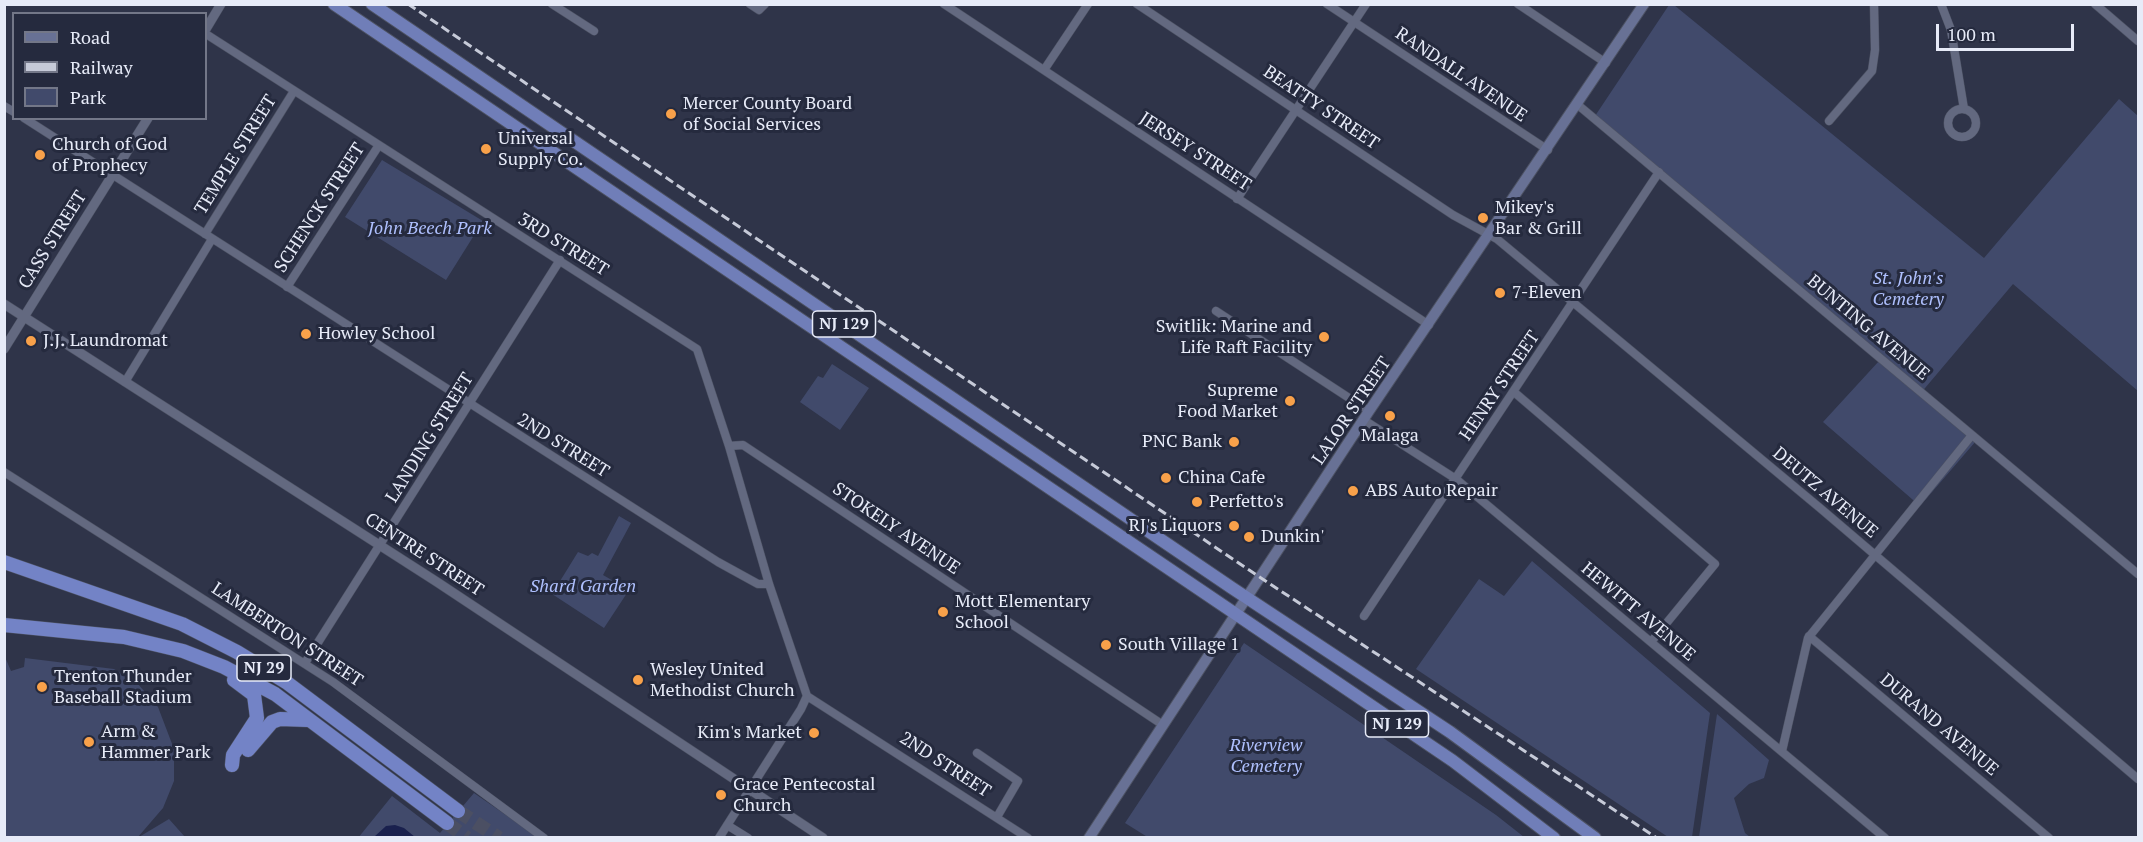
<!DOCTYPE html>
<html>
<head>
<meta charset="utf-8">
<style>
  body { margin:0 }
  #map { position:relative; width:2143px; height:842px; overflow:hidden; background:#2f3449; font-family:"PT Serif",serif }
  canvas { display:block }
  .frame { position:absolute; inset:0; border:6px solid #e7ebf8; pointer-events:none }
  .legend { position:absolute; left:12px; top:12px; width:195px; height:108px; box-sizing:border-box; background:#252a3e; border:2px solid #737788; margin:0; padding:8px 10px; list-style:none; font-size:18px; color:#e7ebf8 }
  .legend li { display:flex; align-items:center; gap:12px; height:30px }
  .legend b { width:30px; border:2px solid #737788 }
  .scale { position:absolute; left:1936px; top:24px; width:138px; height:27px; box-sizing:border-box; border:3px solid #e7ebf8; border-top:0; padding-left:8px; font-size:18px; line-height:21px; white-space:nowrap; color:#e7ebf8; -webkit-text-stroke:4px #252a3e; paint-order:stroke }
</style>
</head>
<body>
<div id="map">
<canvas width="2143" height="842"></canvas>
<div class="frame"></div>
<ul class="legend">
<li><b style="height:8px;background:#687195"></b>Road</li>
<li><b style="height:8px;background:#c6cad8"></b>Railway</li>
<li><b style="height:16px;background:#414a6b"></b>Park</li>
</ul>
<div class="scale">100 m</div>
</div>
<script>
const g = document.querySelector('canvas').getContext('2d');
g.lineJoin = 'round';
function fillPath(path, color) { g.fillStyle = color; g.fill(path, 'evenodd'); }
const shape = rows => new Path2D(rows.map(r => 'M' + r).join(''));
function trace(path, color, width, dash) { g.strokeStyle = color; g.lineWidth = width; g.lineCap = dash ? 'butt' : 'round'; g.setLineDash(dash || []); g.stroke(path); }
function drawText(font, color, halo, rows, align = 'center') {
  g.font = font + ' "PT Serif",serif'; g.lineWidth = 6; g.setLineDash([]); g.textBaseline = 'middle'; g.strokeStyle = halo; g.fillStyle = color; for (const [text, x, y, turn = 0] of rows) {
    g.save(); g.translate(x, y); g.rotate((+turn || 0) * Math.PI / 180); g.textAlign = isNaN(turn) ? turn : align; if (halo) g.strokeText(text, 0, 0); g.fillText(text, 0, 0); g.restore();
  }
}
const green = shape([
  [1669,5,1674,5,1984,258,2119,99,2138,116,2138,391,2013,284,1920,394,1976,441,1920,506,1823,422,1879,361,1593,119],
  [382,160,483,221,446,280,345,217],
  [832,364,869,388,840,430,800,402,818,376,823,378],
  [619,516,631,523,603,575,629,590,604,628,552,594,578,552,588,556,592,553,598,556],
  [1532,561,1710,713,1692,837,1668,837,1416,669,1479,579,1504,596],
  [1244,643,1496,815,1524,837,1149,838,1125,823],
  [5,657,11,671,24,667,25,658,114,669,138,684,158,707,174,749,174,781,163,808,138,837,5,837],
  [1717,714,1769,760,1764,778,1749,784,1734,798,1745,833,1750,837,1699,837],
  [474,793,538,837,358,838,392,796,440,833],
  [169,819,185,837,139,837]
]);
const water = shape([
  [395,825,404,828,415,837,374,837,386,826]
]);
const motorwayTunnel = shape([
  [458,811,499,838],
  [447,823,467,838]
]);
const minor = shape([
  [552,4,594,31],
  [750,4,759,10,765,4],
  [944,4,1429,325],
  [1137,4,1453,215,1497,239,1820,508,2138,779],
  [1327,4,1548,150],
  [1518,4,1606,63],
  [1941,4,1951,30,1964,109],
  [2095,4,2138,41],
  [206,34,697,349,729,446,769,584,807,696,1028,838],
  [1044,70,1088,4],
  [1578,105,2138,574],
  [4,106,14,112],
  '1948 123a14 14 0 1 1 28 0a14 14 0 1 1-28 0Z',
  [24,118,718,562,758,584,769,584],
  [1829,121,1872,71,1875,50,1874,4],
  [1237,199,1366,4],
  [205,234,294,91],
  [287,287,379,145],
  [1216,311,1369,411],
  [125,382,212,239],
  [1514,392,1715,564,1651,642],
  [1364,420,1456,479,1885,838],
  [729,446,743,445,1163,725],
  [4,472,333,682,544,838],
  [1364,616,1659,172],
  [1809,636,2049,838],
  [305,663,560,260],
  [1782,751,1808,638,1972,435],
  [977,753,1018,781,997,817],
  [727,825,748,838],
  [719,838,801,709,807,696]
]);
const tertiary = shape([
  [206,29,221,4],
  [4,304,437,582,823,838],
  [4,349,148,118]
]);
const secondary = shape([
  [1089,838,1369,411,1644,4]
]);
const trunk = shape([
  [334,4,1453,761,1554,838],
  [372,4,1232,588,1450,732,1595,838]
]);
const motorway = shape([
  [4,562,182,624,237,652,286,682,458,811],
  [4,625,124,637,183,651,224,667,275,694,447,823],
  [248,750,272,722,280,719,308,720],
  [232,765,233,755,257,718,254,695,234,680]
]);
const rail = shape([
  [408,4,1261,578,1657,838]
]);
const markers = [
  [671,114,6,"#f8a14a"],
  [486,149,6,"#f8a14a"],
  [40,155,6,"#f8a14a"],
  [1483,218,6,"#f8a14a"],
  [1500,293,6,"#f8a14a"],
  [306,334,6,"#f8a14a"],
  [1324,337,6,"#f8a14a"],
  [31,341,6,"#f8a14a"],
  [1290,401,6,"#f8a14a"],
  [1390,416,6,"#f8a14a"],
  [1234,442,6,"#f8a14a"],
  [1166,478,6,"#f8a14a"],
  [1353,491,6,"#f8a14a"],
  [1197,502,6,"#f8a14a"],
  [1234,526,6,"#f8a14a"],
  [1249,537,6,"#f8a14a"],
  [943,612,6,"#f8a14a"],
  [1106,645,6,"#f8a14a"],
  [638,680,6,"#f8a14a"],
  [42,687,6,"#f8a14a"],
  [814,733,6,"#f8a14a"],
  [89,742,6,"#f8a14a"],
  [721,795,6,"#f8a14a"]
];
const shields = [
  [844,324,63],
  [264,668,54],
  [1397,724,63]
];
const shieldNames = [
  ["NJ 129",844,324],
  ["NJ 29",264,668],
  ["NJ 129",1397,724]
];
const streetNames = [
  ["RANDALL AVENUE",1461,75,34],
  ["BEATTY STREET",1321,108,34],
  ["JERSEY STREET",1195,152,33],
  ["TEMPLE STREET",236,155,-58],
  ["SCHENCK STREET",320,208,-57],
  ["CASS STREET",53,240,-58],
  ["3RD STREET",563,245,32],
  ["BUNTING AVENUE",1868,328,40],
  ["HENRY STREET",1500,386,-56],
  ["LALOR STREET",1352,411,-56],
  ["LANDING STREET",430,438,-58],
  ["2ND STREET",563,446,32],
  ["DEUTZ AVENUE",1825,493,40],
  ["STOKELY AVENUE",896,529,34],
  ["CENTRE STREET",424,555,33],
  ["HEWITT AVENUE",1638,612,40],
  ["LAMBERTON STREET",287,635,33],
  ["DURAND AVENUE",1939,725,40],
  ["2ND STREET",945,765,33]
];
const poiNames = [
  ["Mercer County Board",683,104],
  ["of Social Services",683,125],
  ["Universal",498,139],
  ["Supply Co.",498,160],
  ["Church of God",52,145],
  ["of Prophecy",52,166],
  ["Mikey's",1495,208],
  ["Bar & Grill",1495,229],
  ["7-Eleven",1512,293],
  ["Switlik: Marine and",1312,327,"right"],
  ["Life Raft Facility",1312,348,"right"],
  ["Howley School",318,334],
  ["J.J. Laundromat",43,341],
  ["Supreme",1278,391,"right"],
  ["Food Market",1278,412,"right"],
  ["Malaga",1390,436,"center"],
  ["PNC Bank",1222,442,"right"],
  ["China Cafe",1178,478],
  ["ABS Auto Repair",1365,491],
  ["Perfetto's",1209,502],
  ["RJ's Liquors",1222,526,"right"],
  ["Dunkin'",1261,537],
  ["Mott Elementary",955,602],
  ["School",955,623],
  ["South Village 1",1118,645],
  ["Wesley United",650,670],
  ["Methodist Church",650,691],
  ["Trenton Thunder",54,677],
  ["Baseball Stadium",54,698],
  ["Arm &",101,732],
  ["Hammer Park",101,753],
  ["Kim's Market",802,733,"right"],
  ["Grace Pentecostal",733,785],
  ["Church",733,806]
];
const parkNames = [
  ["John Beech Park",430,229],
  ["St. John's",1908,279],
  ["Cemetery",1908,300],
  ["Shard Garden",583,587],
  ["Riverview",1266,746],
  ["Cemetery",1266,767]
];
fillPath(green, '#414a6b');
fillPath(water, '#1a214e');
trace(motorwayTunnel, '#4b4f63', 14, [14, 7]);
trace(minor, '#4d5263', 9);
trace(tertiary, '#4d5263', 10);
trace(secondary, '#4d5263', 12);
trace(trunk, '#4d5263', 14);
trace(motorway, '#4d5263', 15);
trace(minor, '#636980', 8);
trace(tertiary, '#636980', 9);
trace(secondary, '#687195', 10);
trace(trunk, '#707eb8', 12);
trace(motorway, '#7383c6', 14);
trace(rail, '#c6cad8', 3, [9, 4.5]);
for (const [x, y, r, color] of markers) { const dot = new Path2D(); dot.arc(x, y, r, 0, 2 * Math.PI); g.fillStyle = color; g.fill(dot); trace(dot, '#252a3e', 2); }
for (const [x, y, w] of shields) { const box = new Path2D(); box.roundRect(x - w / 2, y - 13, w, 26, 4.5); g.fillStyle = '#252a3e'; g.fill(box); trace(box, '#e7ebf8', 1.5); }
drawText('bold 16px', '#e7ebf8', null, shieldNames);
drawText('18px', '#e7ebf8', '#252a3e', streetNames);
drawText('18px', '#e7ebf8', '#252a3e', poiNames, 'left');
drawText('italic 18px', '#afc0fe', '#252a3e', parkNames);
</script>
</body>
</html>
